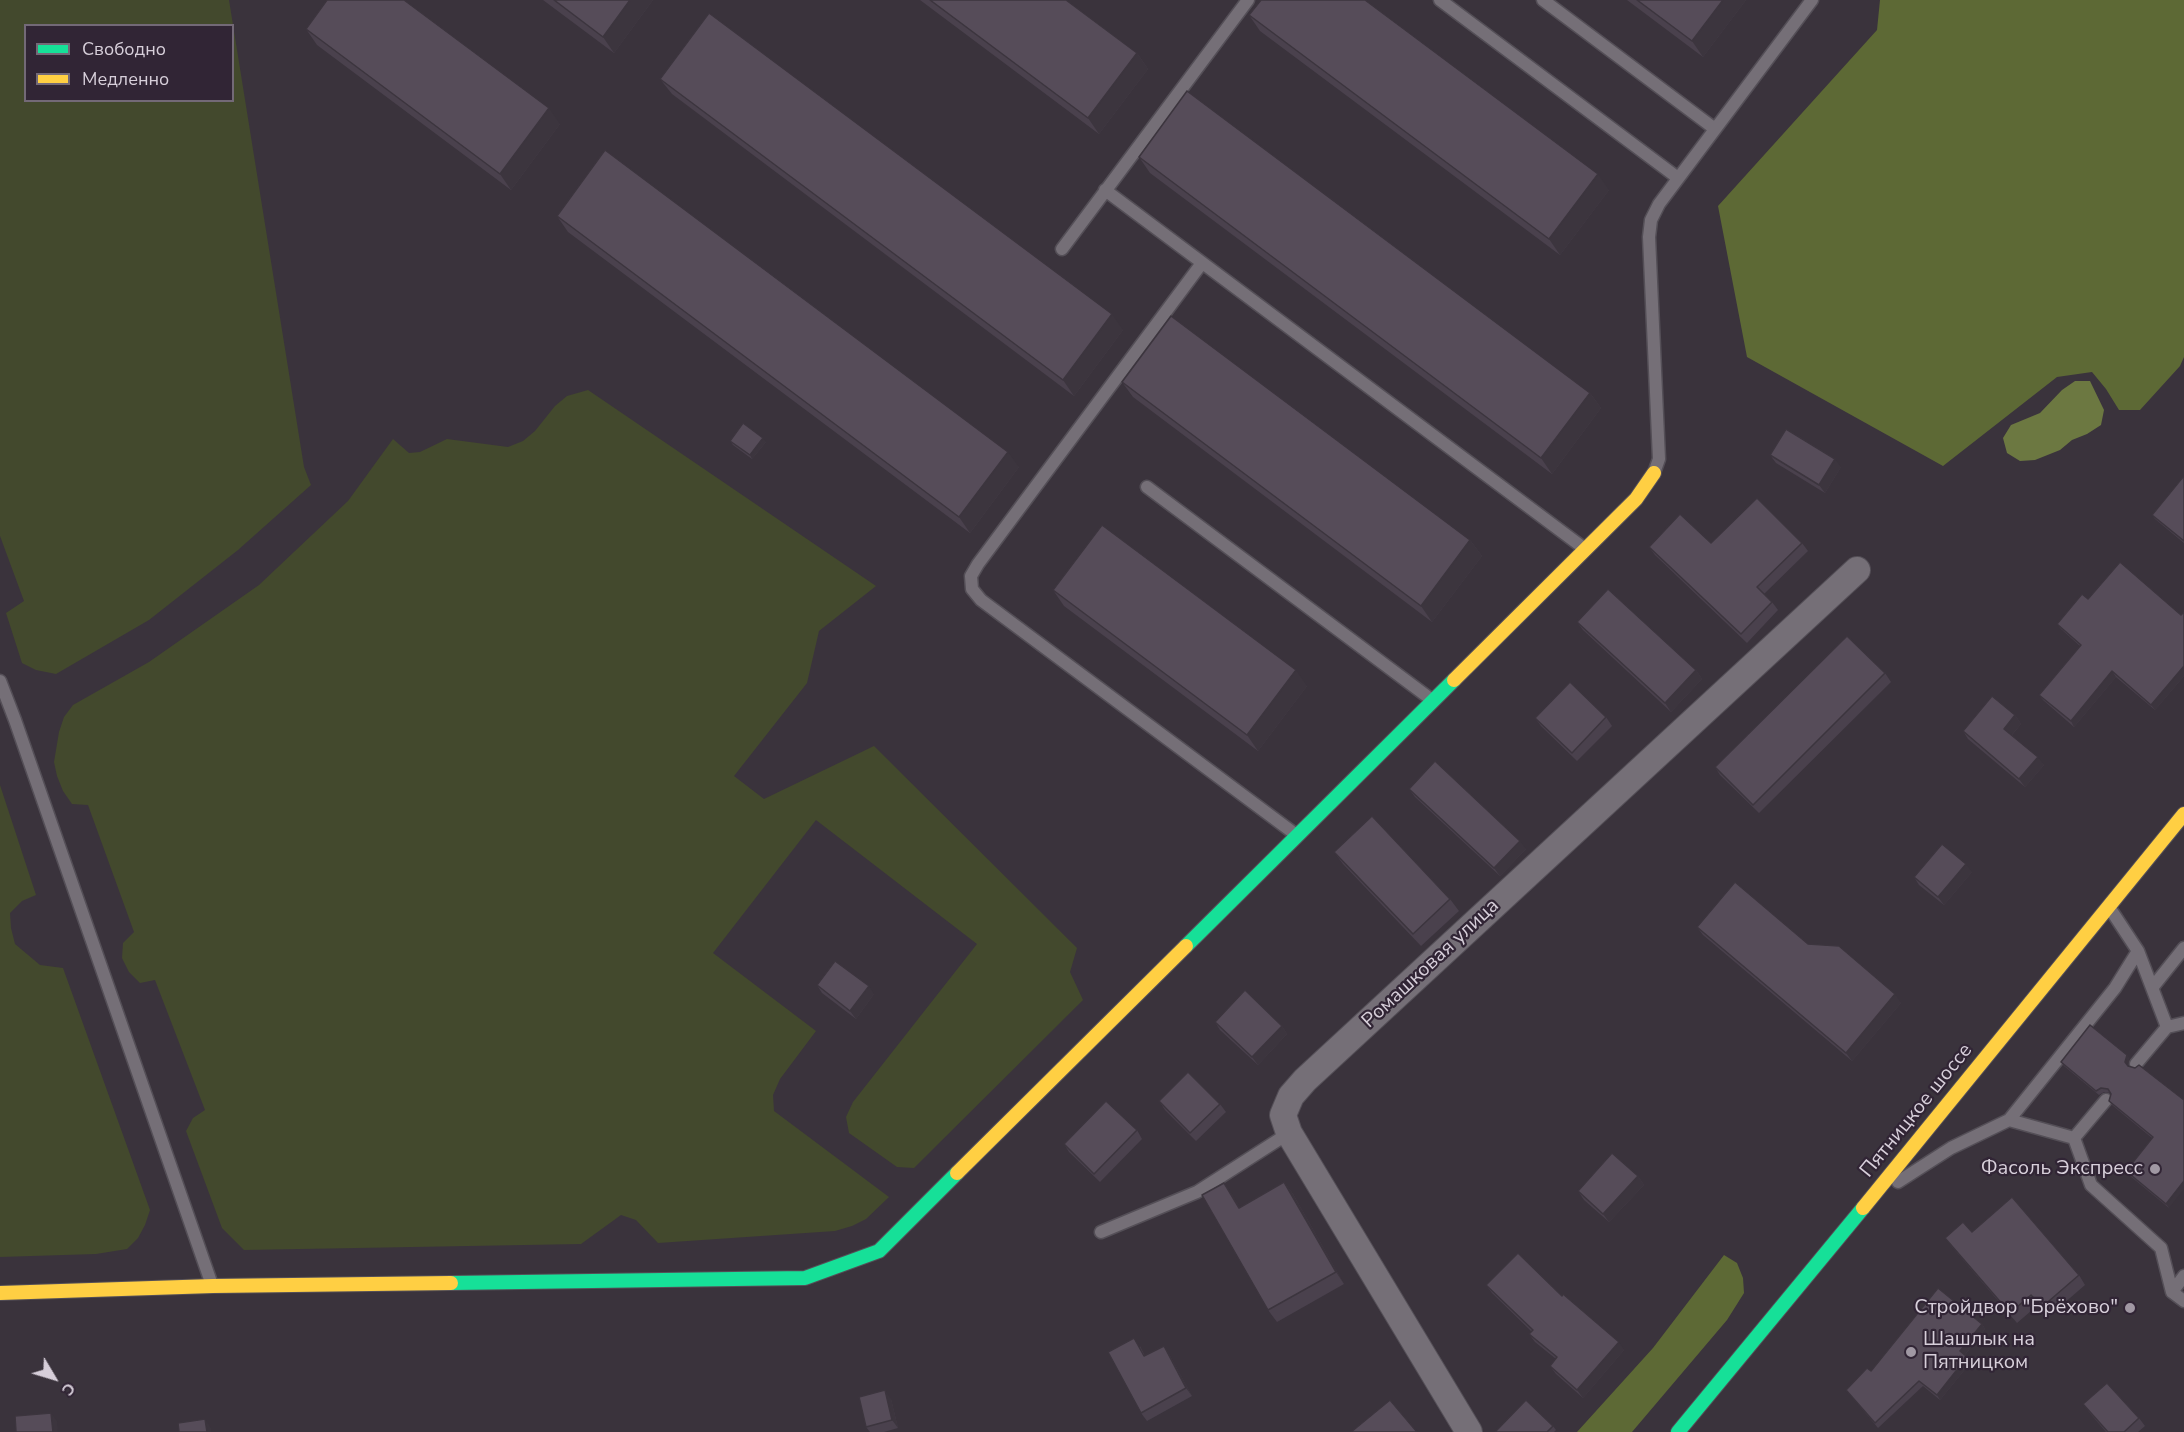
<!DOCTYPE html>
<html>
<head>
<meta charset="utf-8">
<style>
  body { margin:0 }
  #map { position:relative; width:2184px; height:1432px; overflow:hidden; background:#3a333c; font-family:"Nunito Sans",sans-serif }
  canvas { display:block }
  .legend { position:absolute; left:24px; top:24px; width:210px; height:78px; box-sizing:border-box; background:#312535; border:2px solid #736977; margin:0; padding:8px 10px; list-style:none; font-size:18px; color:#d7cfda }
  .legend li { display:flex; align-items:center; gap:12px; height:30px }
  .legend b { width:30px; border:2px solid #736977 }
  .north { position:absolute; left:24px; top:1348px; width:60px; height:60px; -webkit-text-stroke:4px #312535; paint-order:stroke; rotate:128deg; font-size:16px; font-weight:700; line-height:24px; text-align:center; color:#d7cfda }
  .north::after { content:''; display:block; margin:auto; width:21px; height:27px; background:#d7cfda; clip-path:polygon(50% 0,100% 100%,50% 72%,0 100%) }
</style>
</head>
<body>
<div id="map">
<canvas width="2184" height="1432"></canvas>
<ul class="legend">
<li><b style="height:8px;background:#16e098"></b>Свободно</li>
<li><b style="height:8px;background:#ffcf43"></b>Медленно</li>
</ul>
<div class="north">С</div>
</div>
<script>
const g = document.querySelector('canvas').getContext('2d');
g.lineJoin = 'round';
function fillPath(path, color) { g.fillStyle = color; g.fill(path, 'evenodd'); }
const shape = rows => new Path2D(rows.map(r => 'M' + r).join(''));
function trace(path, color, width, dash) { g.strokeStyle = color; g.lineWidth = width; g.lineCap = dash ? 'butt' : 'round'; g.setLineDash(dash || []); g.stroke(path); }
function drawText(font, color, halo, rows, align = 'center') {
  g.font = font + ' "Nunito Sans",sans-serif'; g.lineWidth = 4.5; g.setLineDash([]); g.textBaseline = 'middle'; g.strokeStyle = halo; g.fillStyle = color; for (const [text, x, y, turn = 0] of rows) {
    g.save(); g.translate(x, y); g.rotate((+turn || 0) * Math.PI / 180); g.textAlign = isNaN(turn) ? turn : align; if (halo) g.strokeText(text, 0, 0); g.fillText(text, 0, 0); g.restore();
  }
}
const green = shape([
  [0,0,229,0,304,467,311,485,238,550,149,620,56,674,36,670,22,663,6,613,24,601,0,536],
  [26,26,232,26,232,100,26,100],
  [588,390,876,586,819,631,807,683,734,776,764,799,874,746,1077,948,1070,972,1083,1000,914,1168,897,1167,849,1133,846,1117,853,1102,977,944,816,820,713,953,816,1031,780,1079,773,1095,774,1111,889,1197,866,1219,852,1226,835,1231,658,1243,636,1220,621,1215,581,1244,244,1250,222,1228,186,1131,193,1118,205,1110,155,980,140,983,129,972,122,958,123,943,134,932,88,805,72,804,63,791,57,776,54,762,59,732,64,717,73,705,149,662,259,585,348,501,393,439,409,453,420,452,447,439,508,447,523,441,535,431,555,406,567,396],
  [0,785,36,895,22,901,10,913,11,928,15,944,40,965,63,968,150,1210,145,1225,138,1238,127,1249,96,1254,0,1257]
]);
const forest = shape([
  [1880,0,2184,0,2184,357,2180,366,2140,410,2119,410,2106,389,2092,372,2057,377,1943,466,1747,357,1718,206,1877,30],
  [1724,1255,1737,1263,1743,1278,1744,1293,1727,1320,1632,1432,1577,1432,1653,1348]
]);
const water = shape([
  [2075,381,2090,381,2104,410,2101,425,2087,434,2072,440,2060,450,2035,460,2020,461,2007,453,2003,438,2011,425,2040,413,2062,390]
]);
const lane = shape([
  [1440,0,1678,178],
  [1543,0,1715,129],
  [1105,190,1585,549],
  [1062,249,1248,0],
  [1202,263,978,564,971,576,972,589,981,600,1295,834],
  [1654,473,1659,459,1649,237,1651,220,1659,204,1812,0],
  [1147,487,1432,700],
  [0,681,15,720,212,1285],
  [2109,907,2138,951,2167,1027],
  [2152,988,2184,948],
  [2136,1064,2167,1027,2184,1023],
  [2009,1120,2115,988,2138,951],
  [2074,1138,2091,1185,2161,1248,2172,1292],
  [1898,1182,1951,1148,2009,1120,2074,1138,2106,1100],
  [1101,1232,1197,1192,1289,1133],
  [2184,1276,2172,1292,2184,1301]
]);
const street = shape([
  [1469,1432,1289,1133,1283,1115,1291,1096,1305,1080,1857,570]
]);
const fast = shape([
  [1186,946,1454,680],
  [451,1283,805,1278,879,1251,957,1173],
  [1678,1432,1863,1208]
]);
const slow = shape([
  [1454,680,1636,499,1654,473],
  [957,1173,1186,946],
  [1863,1208,2184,814],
  [0,1293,213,1286,451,1283]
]);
const wall = shape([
  [543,0,653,0,614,53],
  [920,0,1066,0,1137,53,1148,69,1099,134],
  [1627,0,1746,0,1703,57],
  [1249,15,1609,190,1560,255,1260,31],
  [306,29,560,124,511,190,317,45],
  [660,79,1123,330,1074,396,672,94],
  [1139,157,1590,393,1601,408,1552,474,1150,173],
  [557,216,1019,467,970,533,568,232],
  [1122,382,1470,540,1482,556,1432,622,1133,397],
  [730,441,766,442,752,459,733,445],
  [1770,455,1841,467,1825,493,1776,463],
  [2184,477,2184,543,2155,519,2152,515],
  [1711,543,1802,543,1808,551,1764,594,1772,602,1778,610,1747,643,1655,555,1649,547],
  [1053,590,1307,686,1258,751,1064,606],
  [2088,599,2181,615,2184,612,2184,676,2155,710,2116,677,2074,727,2043,700,2039,695,2080,646,2061,629,2057,624],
  [1577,622,1696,670,1702,679,1671,712,1583,630],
  [1885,673,1891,682,1759,813,1720,775,1715,767],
  [2015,715,2021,724,2012,735,2044,765,2025,787,1968,739,1963,731],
  [1606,717,1612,726,1577,761,1541,726,1535,718],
  [1409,789,1526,849,1500,876,1415,797],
  [1334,852,1450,899,1459,911,1421,946,1343,864],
  [1972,872,1944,905,1919,885,1914,877],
  [1697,927,1808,944,1901,1003,1852,1061,1703,935],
  [817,985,874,994,856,1019,822,993],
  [1215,1022,1282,1026,1287,1034,1258,1065,1220,1030],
  [2127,1055,2129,1059,2128,1066,2135,1068,2139,1065,2169,1208,2129,1175,2126,1171,2152,1138,2112,1105,2109,1101,2111,1093,2104,1092,2099,1095,2064,1066,2061,1062],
  [1159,1101,1220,1104,1226,1112,1196,1141,1165,1110],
  [1137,1130,1142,1139,1100,1182,1069,1152,1064,1144],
  [1638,1176,1644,1185,1609,1222,1584,1200,1578,1191],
  [1284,1182,1293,1194,1344,1284,1277,1322,1268,1310,1224,1183,1240,1208],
  [1972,1232,2079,1275,2085,1285,2048,1317,2038,1305,2017,1323,1952,1247,1945,1238],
  [1486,1285,1562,1296,1624,1350,1583,1398,1556,1374,1550,1366,1556,1359,1535,1342,1529,1334,1531,1331,1492,1293],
  [1982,1324,1985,1329,1965,1355,1971,1362,1940,1400,1923,1386,1878,1428,1846,1390,1871,1371],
  [1140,1346,1145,1356,1164,1346,1169,1354,1192,1396,1147,1421,1141,1413],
  [891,1399,898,1428,884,1432,870,1432,866,1427],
  [2083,1404,2139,1418,2145,1426,2138,1432,2106,1432,2089,1412],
  [1553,1426,1556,1430,1554,1432,1495,1432]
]);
const shadedWall = shape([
  [630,0,653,0,614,53,603,37],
  [1723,0,1746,0,1703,57,1692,41],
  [1137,53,1148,69,1099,134,1088,118],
  [549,108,560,124,511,190,500,174],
  [1598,174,1609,190,1560,255,1549,239],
  [1112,314,1123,330,1074,396,1063,380],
  [1590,393,1601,408,1552,474,1541,458],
  [763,438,766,442,752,459,750,455],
  [1008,452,1019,467,970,533,959,517],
  [1835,459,1841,467,1825,493,1819,485],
  [1470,540,1482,556,1432,622,1421,606],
  [2184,666,2184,676,2155,710,2151,705],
  [1296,670,1307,686,1258,751,1247,735],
  [1696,670,1702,679,1671,712,1665,703],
  [2112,671,2116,677,2074,727,2071,721],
  [2015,715,2021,724,2010,737,2004,729],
  [2038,757,2044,765,2025,787,2019,779],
  [1520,841,1526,849,1500,876,1494,868],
  [1966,864,1972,872,1944,905,1938,897],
  [869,986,874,994,856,1019,850,1011],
  [1895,994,1901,1003,1852,1061,1846,1053],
  [1282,1026,1287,1034,1258,1065,1252,1057],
  [2127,1055,2129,1059,2128,1066,2125,1062],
  [1638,1176,1644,1185,1609,1222,1603,1214],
  [2184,1181,2184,1189,2169,1208,2166,1204],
  [1284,1182,1293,1194,1344,1284,1336,1272],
  [1224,1183,1233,1195,1248,1221,1239,1208],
  [1982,1324,1985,1329,1964,1356,1960,1351],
  [1619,1342,1624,1350,1583,1398,1577,1390],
  [1164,1346,1169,1354,1192,1396,1186,1388],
  [1967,1357,1971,1362,1940,1400,1937,1395],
  [885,1390,891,1399,898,1428,892,1420],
  [51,1413,57,1421,58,1432,53,1432],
  [205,1419,211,1428,211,1432,207,1432]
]);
const building = shape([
  [327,0,404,0,549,108,500,174,306,29,327,0],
  [554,0,630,0,603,37,554,0],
  [930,0,1066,0,1137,53,1088,118,930,0],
  [1261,0,1365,0,1598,174,1549,239,1249,15,1261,0],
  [1637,0,1723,0,1692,41,1637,0],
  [709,13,1112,314,1063,380,660,79,709,13],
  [1187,91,1590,393,1541,458,1139,157,1187,91],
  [605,150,1008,452,959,517,557,216,605,150],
  [1171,316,1470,540,1421,606,1122,382,1171,316],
  [743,423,763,438,750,455,730,441,743,423],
  [1786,429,1835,459,1819,485,1770,455,1786,429],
  [2183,477,2184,477,2184,541,2152,515,2183,477],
  [1757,498,1802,543,1757,587,1772,602,1741,634,1649,547,1680,514,1711,543,1757,498],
  [1102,525,1296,670,1247,735,1053,590,1102,525],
  [2120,562,2181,615,2184,612,2184,666,2151,705,2112,671,2071,721,2039,695,2081,645,2057,624,2082,594,2088,599,2120,562],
  [1608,589,1696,670,1665,703,1577,622,1608,589],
  [1847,636,1885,673,1753,805,1715,767,1847,636],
  [1570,682,1606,717,1572,753,1535,718,1570,682],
  [1992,696,2015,715,2004,729,2038,757,2019,779,1963,731,1992,696],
  [1435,761,1520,841,1494,868,1409,789,1435,761],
  [1372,816,1450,899,1413,934,1334,852,1372,816],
  [1942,844,1966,864,1938,897,1914,877,1942,844],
  [1735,882,1808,944,1839,946,1895,994,1846,1053,1697,927,1735,882],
  [835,961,869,986,850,1011,817,985,835,961],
  [1245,990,1282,1026,1252,1057,1215,1022,1245,990],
  [2090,1025,2127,1055,2125,1062,2128,1066,2135,1068,2139,1065,2184,1100,2184,1181,2166,1204,2126,1171,2153,1137,2109,1101,2111,1094,2108,1089,2101,1088,2096,1091,2061,1062,2090,1025],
  [1188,1072,1220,1104,1190,1133,1159,1101,1188,1072],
  [1106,1101,1137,1130,1094,1174,1064,1144,1106,1101],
  [1612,1153,1638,1176,1603,1214,1578,1191,1612,1153],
  [1284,1182,1336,1272,1268,1310,1202,1195,1224,1183,1239,1208,1284,1182],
  [2012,1197,2079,1275,2042,1307,2031,1295,2010,1313,1945,1238,1963,1222,1972,1232,2012,1197],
  [1518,1253,1562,1296,1563,1294,1619,1342,1577,1390,1550,1366,1557,1357,1529,1334,1533,1330,1486,1285,1518,1253],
  [1938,1288,1982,1324,1960,1351,1967,1357,1937,1395,1919,1381,1875,1423,1846,1390,1867,1368,1871,1371,1938,1288],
  [1134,1338,1144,1356,1164,1346,1186,1388,1141,1413,1108,1352,1134,1338],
  [2107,1383,2139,1418,2124,1432,2108,1432,2083,1404,2107,1383],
  [885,1390,892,1420,866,1427,859,1397,885,1390],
  [1390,1400,1417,1432,1351,1432,1390,1400],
  [1526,1400,1553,1426,1547,1432,1495,1432,1526,1400],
  [51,1413,53,1432,16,1432,15,1416,51,1413],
  [205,1419,207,1432,179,1432,178,1423,205,1419]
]);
const markers = [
  [2155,1169,6,"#a098a3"],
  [2130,1308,6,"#a098a3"],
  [1911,1352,6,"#a098a3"]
];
const streetNames = [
  ["Ромашковая улица",1431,964,-43],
  ["Пятницкое шоссе",1917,1111,-51]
];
const poiNames = [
  ["Фасоль Экспресс",2143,1169],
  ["Стройдвор \"Брёхово\"",2118,1308],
  ["Шашлык на",1923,1340,"left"],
  ["Пятницком",1923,1363,"left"]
];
fillPath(green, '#43492d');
fillPath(forest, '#5d6935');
fillPath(water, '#6c7841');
trace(lane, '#544f57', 15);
trace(street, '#544f57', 28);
trace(fast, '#544f57', 16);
trace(slow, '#544f57', 16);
trace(lane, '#756f77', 12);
trace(street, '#756f77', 26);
trace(fast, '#16e098', 14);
trace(slow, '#ffcf43', 14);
fillPath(wall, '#4a414d');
fillPath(shadedWall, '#3c353e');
fillPath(building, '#564c59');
trace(building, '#3c353e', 1.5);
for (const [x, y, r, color] of markers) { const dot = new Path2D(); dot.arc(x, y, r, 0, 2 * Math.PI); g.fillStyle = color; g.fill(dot); trace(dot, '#312535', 2); }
drawText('20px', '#d7cfda', '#312535', streetNames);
drawText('20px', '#d7cfda', '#312535', poiNames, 'right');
</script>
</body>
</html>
